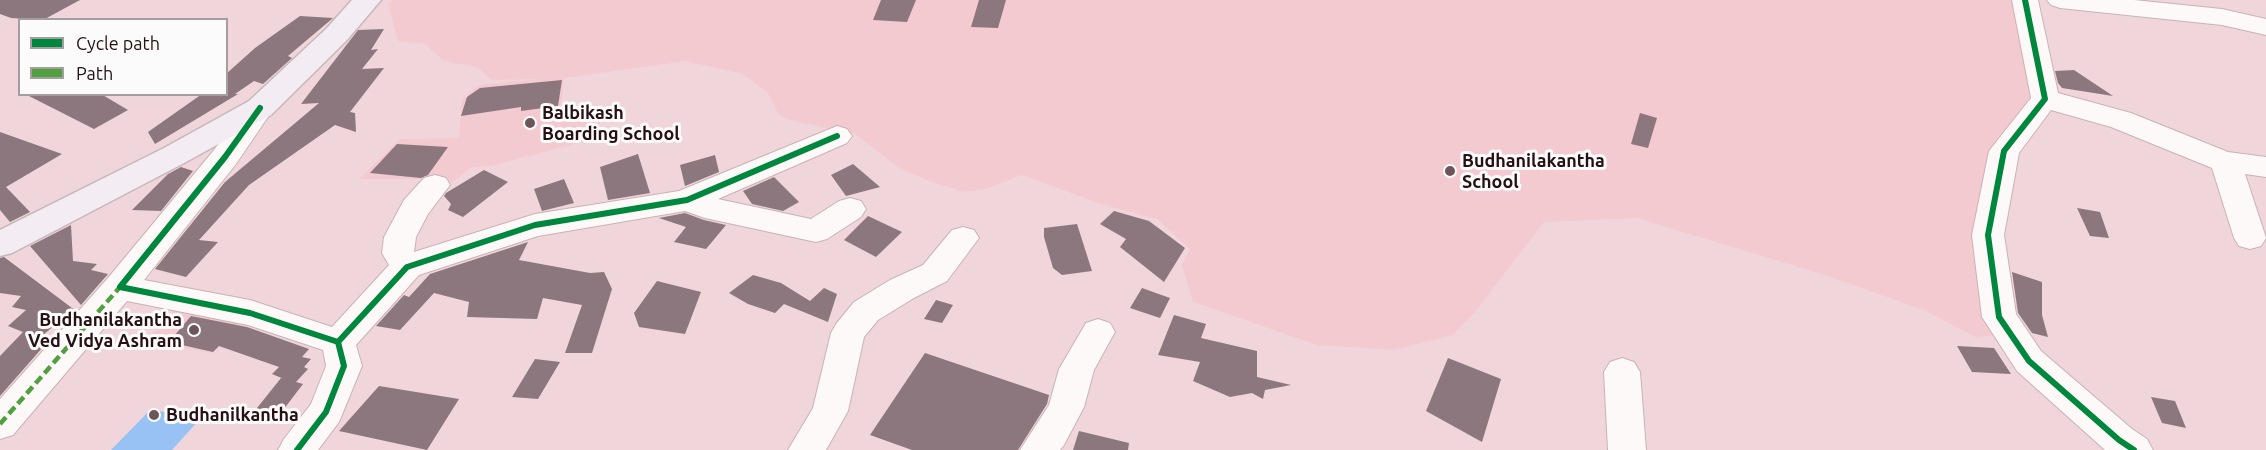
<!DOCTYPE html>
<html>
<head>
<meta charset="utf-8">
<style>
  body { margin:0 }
  #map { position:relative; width:2266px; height:450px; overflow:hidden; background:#f0d6da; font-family:Ubuntu,sans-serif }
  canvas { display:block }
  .legend { position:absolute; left:18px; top:18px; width:210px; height:78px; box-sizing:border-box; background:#fbfbfb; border:2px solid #a59d9f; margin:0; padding:8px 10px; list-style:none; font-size:18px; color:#251114 }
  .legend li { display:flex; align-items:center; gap:12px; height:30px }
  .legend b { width:30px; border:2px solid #a59d9f }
</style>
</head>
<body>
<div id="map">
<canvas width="2266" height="450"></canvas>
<ul class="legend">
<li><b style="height:8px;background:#00873e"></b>Cycle path</li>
<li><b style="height:8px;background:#50a03f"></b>Path</li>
</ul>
</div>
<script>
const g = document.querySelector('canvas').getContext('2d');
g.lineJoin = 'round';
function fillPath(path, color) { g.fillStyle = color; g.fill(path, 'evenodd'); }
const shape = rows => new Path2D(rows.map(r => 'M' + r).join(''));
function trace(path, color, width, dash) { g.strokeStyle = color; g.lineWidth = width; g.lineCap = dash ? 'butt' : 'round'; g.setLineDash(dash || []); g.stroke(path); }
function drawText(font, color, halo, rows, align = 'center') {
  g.font = font + ' Ubuntu,sans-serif'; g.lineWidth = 6; g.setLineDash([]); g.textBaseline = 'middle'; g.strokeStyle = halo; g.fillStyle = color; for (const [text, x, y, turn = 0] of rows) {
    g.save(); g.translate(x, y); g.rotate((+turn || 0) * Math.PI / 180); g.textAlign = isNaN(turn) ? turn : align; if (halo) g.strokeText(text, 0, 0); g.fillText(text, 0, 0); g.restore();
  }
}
const built = shape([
  [392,0,2018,0,2033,110,2000,148,1999,334,1977,338,1924,310,1821,274,1637,218,1544,222,1475,312,1453,335,1394,350,1317,345,1193,302,1182,265,1190,249,1157,219,1101,204,1022,175,986,189,964,192,926,180,898,167,855,134,785,119,778,113,768,93,743,74,686,61,564,78,561,108,603,108,597,138,491,166,472,167,451,183,440,179,359,179,400,139,459,138,462,100,479,85,543,79,491,80,477,67,444,61,425,44,398,41,388,4],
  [175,309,241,320,212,353,147,340]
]);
const water = shape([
  [151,409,168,413,163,419,174,422,180,416,199,420,172,450,111,450]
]);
const building = shape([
  [0,0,80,0,43,20,11,18,0,14],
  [881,0,916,0,907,22,873,20],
  [979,0,1006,0,998,28,971,27],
  [300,16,333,18,288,56,292,58,263,84,254,81,235,94,238,94,155,144,148,132,202,94,226,94,226,74,255,48],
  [384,29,371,50,378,49,362,69,384,68,350,112,355,113,356,132,335,125,249,185,199,240,218,242,186,277,155,269,225,182,319,103,301,104,358,30],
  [2074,70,2113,96,2062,88,2058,83,2055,71],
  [562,80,558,106,521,111,521,107,461,116,467,97,480,88],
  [25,94,101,94,128,110,94,129],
  [1640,113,1657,118,1648,148,1631,144],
  [0,132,62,154,6,187,30,212,10,222,0,210],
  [397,144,448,147,428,175,421,178,370,173],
  [638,154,650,193,608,200,600,167],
  [715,155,719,172,685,186,680,165],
  [853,164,880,187,846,196,831,175],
  [181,167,193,171,161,211,132,210,168,174],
  [484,170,508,182,463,217,448,210,451,204,444,196,446,193],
  [774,177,799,202,783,211,752,204,743,191],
  [564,179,574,203,542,211,534,189],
  [2077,208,2100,212,2109,238,2090,236],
  [1114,211,1149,221,1185,248,1164,282,1120,247,1126,239,1100,224],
  [685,213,704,220,726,225,706,249,674,242,686,227,659,218],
  [868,216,902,232,876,257,844,240],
  [1077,224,1092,271,1062,275,1053,268,1044,237,1044,228],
  [71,225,73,261,97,264,91,270,108,274,81,305,30,246],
  [528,242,519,260,590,273,604,272,612,289,592,353,565,353,582,305,543,298,537,319,467,317,469,302,434,293,400,330,376,326,404,295,409,297,430,274],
  [4,257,76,311,68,320,62,319,36,341,43,347,0,396,0,356,23,332,8,326,26,310,12,307,21,296,0,293,0,258],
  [2012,272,2042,282,2042,315,2048,337,2032,333,2018,313],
  [753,275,781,283,810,301,824,288,837,294,828,322,784,304,775,313,748,304,729,293],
  [657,281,701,292,685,334,639,327,634,313],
  [1142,288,1170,298,1160,318,1130,308],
  [936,300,953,305,942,323,924,319],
  [1174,315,1206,324,1201,338,1257,351,1257,377,1291,385,1265,390,1263,399,1252,393,1230,397,1193,381,1200,362,1158,355],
  [191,316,247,327,309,349,302,357,311,359,304,367,308,369,296,382,303,384,277,418,253,413,281,378,284,379,272,374,279,367,219,346,213,352,169,342],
  [1957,346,1994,348,2011,374,1972,372],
  [925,353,1049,395,1047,404,1018,450,912,450,870,435],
  [1448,358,1501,379,1482,442,1426,411],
  [535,359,560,362,538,399,512,397],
  [379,386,459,399,427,450,339,431],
  [2151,397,2175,401,2186,428,2162,423],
  [1079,431,1129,443,1128,450,1073,450]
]);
const minor = shape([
  [2012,0,2038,0,2058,93,2131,113,2228,152,2266,157,2266,177,2245,174,2266,238,2261,246,2250,249,2239,246,2234,238,2212,168,2111,127,2051,110,2019,153,2004,235,2016,314,2041,351,2132,429,2147,439,2153,450,2105,450,2017,371,1982,317,1972,235,1989,151,2031,98,2012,0],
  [2047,0,2134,0,2222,9,2266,19,2266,35,2222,25,2060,8,2051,5,2047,0],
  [260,99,270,102,274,108,236,164,144,280,250,300,332,327,389,265,382,253,384,237,404,200,424,178,435,175,446,178,450,185,428,214,416,237,414,252,535,214,679,191,837,126,847,129,852,136,847,143,718,199,811,219,839,201,850,198,861,201,866,209,861,217,827,239,816,242,705,218,685,211,538,236,419,275,356,345,362,366,339,422,318,450,278,450,284,439,311,404,326,366,323,350,248,325,127,301,13,435,0,439,0,399,108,278,214,150,250,102,260,99],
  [963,227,974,230,979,238,947,281,914,298,878,320,864,337,848,411,826,450,788,450,813,408,831,333,836,324,854,302,890,280,923,265,952,230,963,227],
  [1098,319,1110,323,1115,332,1094,370,1084,407,1064,445,1060,450,1020,450,1049,405,1059,369,1086,323,1098,319],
  [1622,358,1634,362,1640,372,1646,450,1608,450,1604,372,1610,362,1622,358]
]);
const major = shape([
  [352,0,381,0,347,40,271,115,186,162,12,253,0,256,0,230,164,148,249,101,327,28,352,0]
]);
const quiet = shape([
  [0,424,120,287]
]);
const cycleway = shape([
  [2025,0,2045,99,2004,151,1988,235,1999,317,2029,361,2119,440,2134,450],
  [260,108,225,157,120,287,250,313,338,342,344,366,326,412,297,450],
  [338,342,407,267,535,225,687,200,837,136]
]);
const markers = [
  [530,123,6,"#6c5659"],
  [1450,171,6,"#6c5659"],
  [194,330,6,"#6c5659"],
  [154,415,6,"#6c5659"]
];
const poiNames = [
  ["Balbikash",542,113],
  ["Boarding School",542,134],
  ["Budhanilakantha",1462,161],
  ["School",1462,182],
  ["Budhanilakantha",182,320,"right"],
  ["Ved Vidya Ashram",182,341,"right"],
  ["Budhanilkantha",166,415]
];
fillPath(built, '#f4cad1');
fillPath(water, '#98c2f3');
fillPath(building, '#8b777d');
trace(minor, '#c9b2b6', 2);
trace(major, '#c5b8ba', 3);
fillPath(minor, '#fdf9f9');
fillPath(major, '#f3edf3');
trace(quiet, '#50a03f', 4.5, [9, 4.5]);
trace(cycleway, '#00873e', 6);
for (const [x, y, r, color] of markers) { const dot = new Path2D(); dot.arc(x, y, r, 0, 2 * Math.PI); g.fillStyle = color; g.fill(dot); trace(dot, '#fbfbfb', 2); }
drawText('bold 18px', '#251114', '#fbfbfb', poiNames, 'left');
</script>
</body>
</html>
